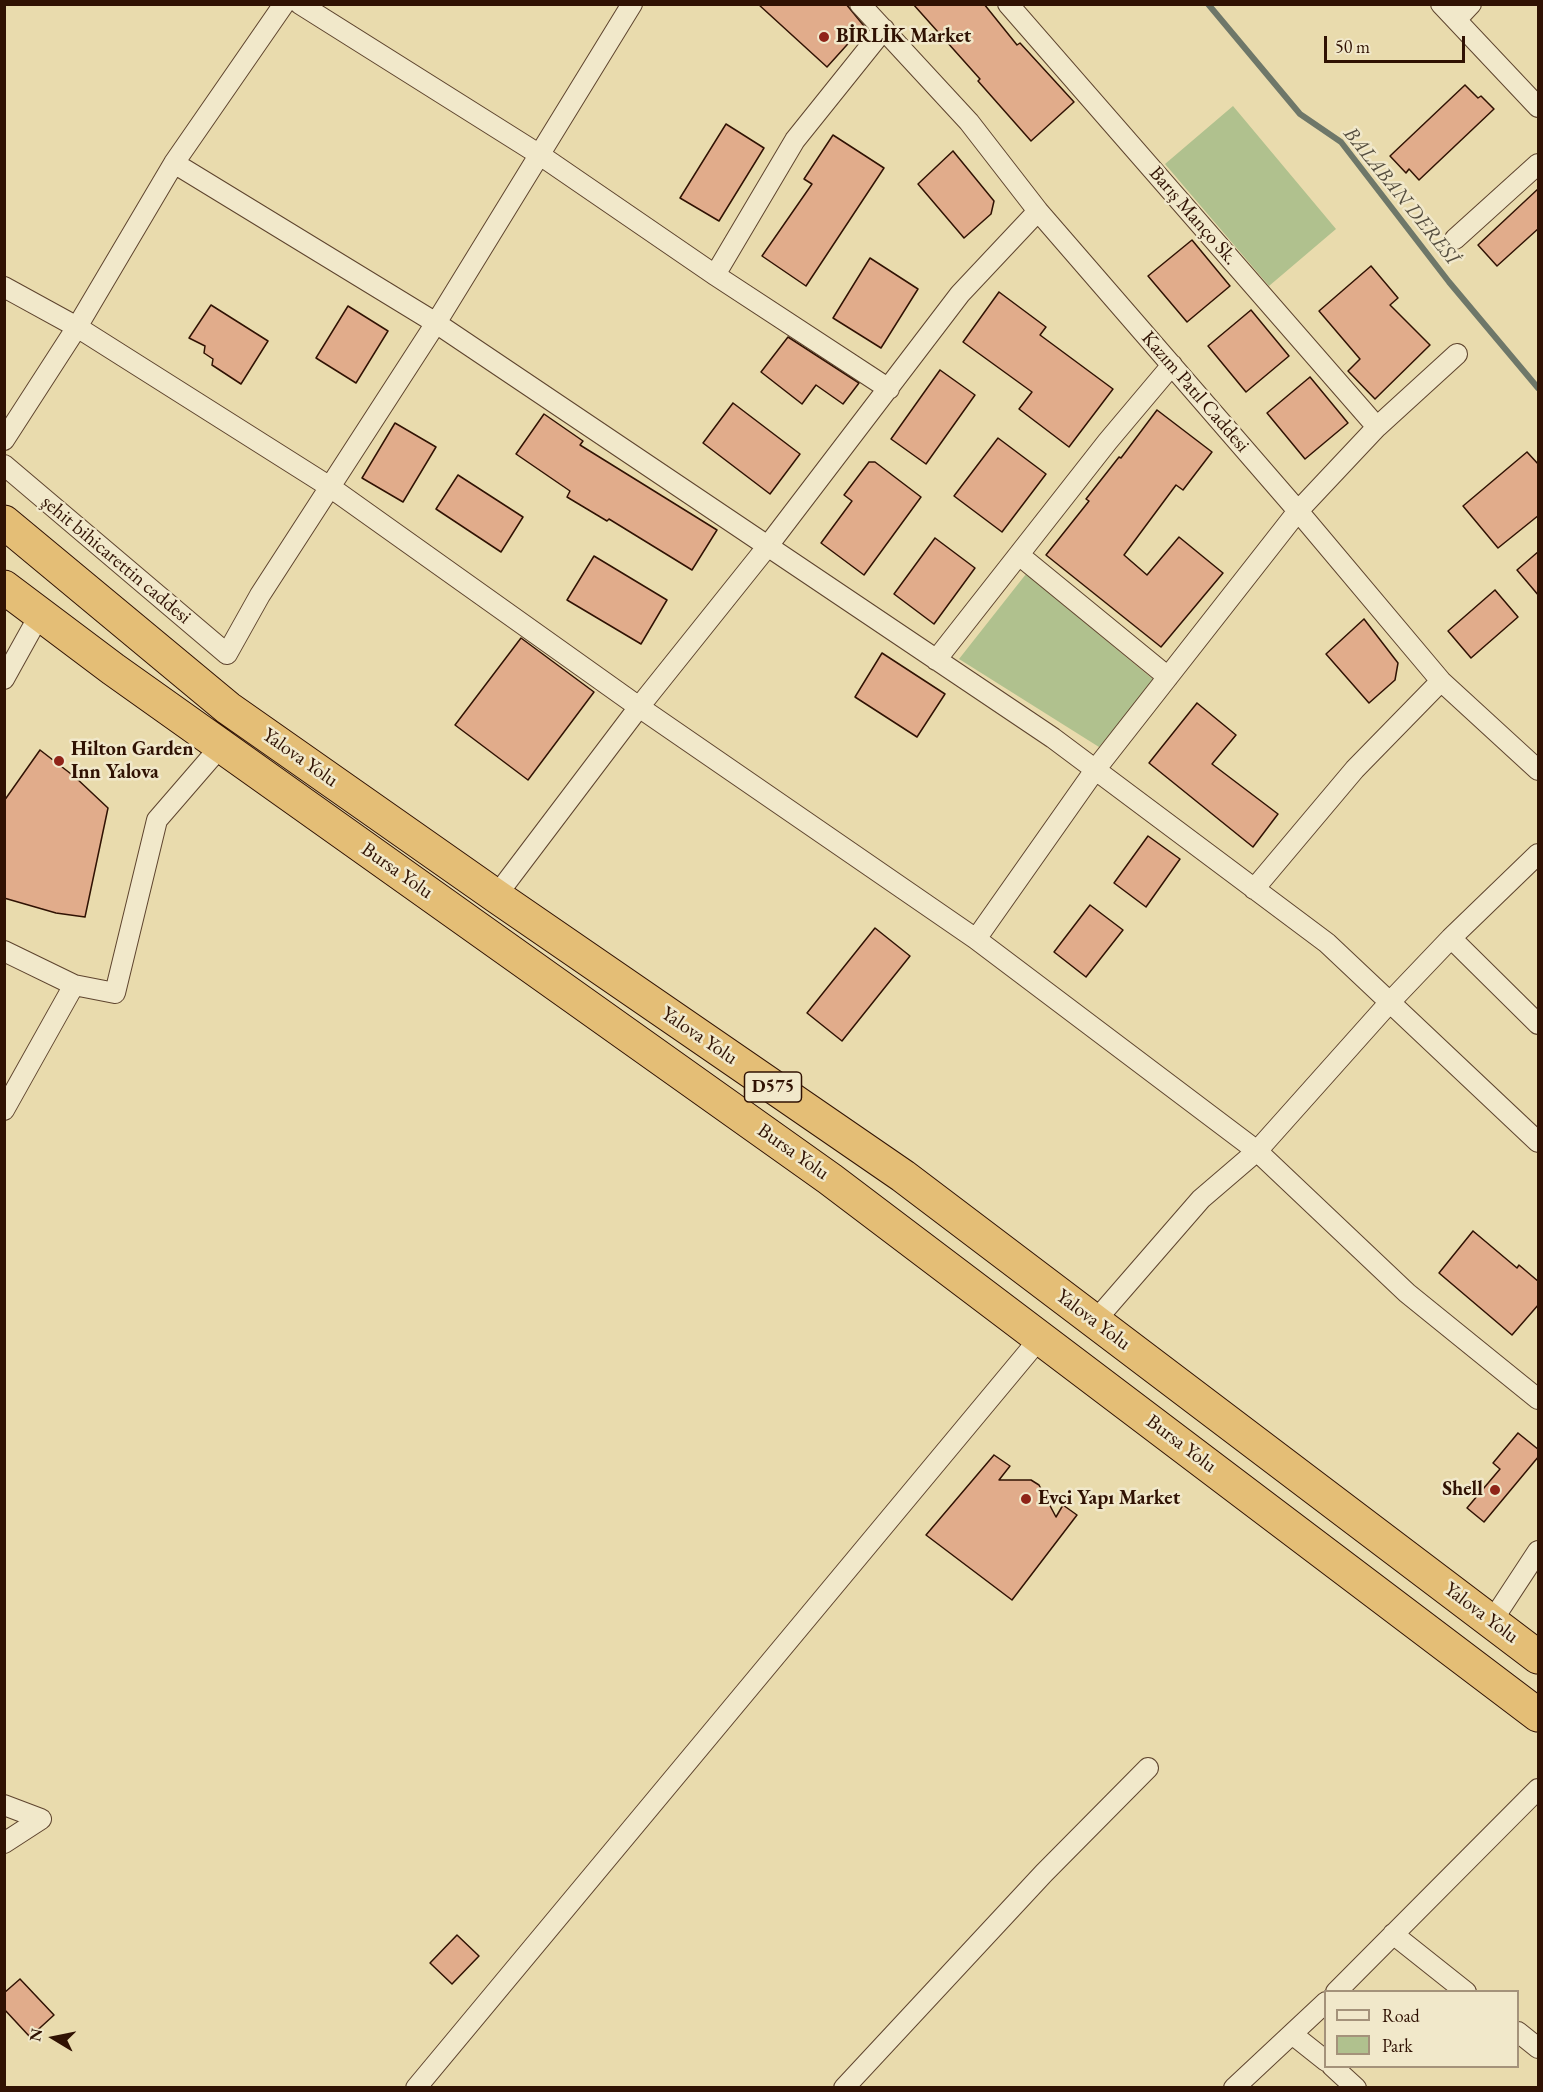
<!DOCTYPE html>
<html>
<head>
<meta charset="utf-8">
<style>
  body { margin:0 }
  #map { position:relative; width:1543px; height:2092px; overflow:hidden; background:#e9dbad; font-family:"EB Garamond",serif }
  canvas { display:block }
  .frame { position:absolute; inset:0; border:6px solid #301203; pointer-events:none }
  .legend { position:absolute; left:1324px; top:1990px; width:195px; height:78px; box-sizing:border-box; background:#f1e8ca; border:2px solid #a4927a; margin:0; padding:8px 10px; list-style:none; font-size:18px; color:#301203 }
  .legend li { display:flex; align-items:center; gap:12px; height:30px }
  .legend b { width:30px; border:2px solid #a4927a }
  .north { position:absolute; left:24px; top:2008px; width:60px; height:60px; -webkit-text-stroke:4px #f1e8ca; paint-order:stroke; rotate:280deg; font-size:16px; font-weight:700; line-height:24px; text-align:center; color:#301203 }
  .north::after { content:''; display:block; margin:auto; width:21px; height:27px; background:#301203; clip-path:polygon(50% 0,100% 100%,50% 72%,0 100%) }
  .scale { position:absolute; left:1324px; top:36px; width:141px; height:27px; box-sizing:border-box; border:3px solid #301203; border-top:0; padding-left:8px; font-size:18px; line-height:21px; white-space:nowrap; color:#301203; -webkit-text-stroke:4px #f1e8ca; paint-order:stroke }
</style>
</head>
<body>
<div id="map">
<canvas width="1543" height="2092"></canvas>
<div class="frame"></div>
<ul class="legend">
<li><b style="height:8px;background:#f1e8ca"></b>Road</li>
<li><b style="height:16px;background:#b0c18e"></b>Park</li>
</ul>
<div class="north">N</div>
<div class="scale">50 m</div>
</div>
<script>
const g = document.querySelector('canvas').getContext('2d');
g.lineJoin = 'round';
function fillPath(path, color) { g.fillStyle = color; g.fill(path, 'evenodd'); }
const shape = rows => new Path2D(rows.map(r => 'M' + r).join(''));
function trace(path, color, width, dash) { g.strokeStyle = color; g.lineWidth = width; g.lineCap = dash ? 'butt' : 'round'; g.setLineDash(dash || []); g.stroke(path); }
function drawText(font, color, halo, rows, align = 'center') {
  g.font = font + ' "EB Garamond",serif'; g.lineWidth = 5; g.setLineDash([]); g.textBaseline = 'middle'; g.strokeStyle = halo; g.fillStyle = color; for (const [text, x, y, turn = 0] of rows) {
    g.save(); g.translate(x, y); g.rotate((+turn || 0) * Math.PI / 180); g.textAlign = isNaN(turn) ? turn : align; if (halo) g.strokeText(text, 0, 0); g.fillText(text, 0, 0); g.restore();
  }
}
const green = shape([
  [1233,106,1336,229,1269,286,1165,164],
  [1026,574,1154,680,1099,747,959,659]
]);
const stream = shape([
  [1208,4,1300,114,1341,142,1449,282,1538,388]
]);
const building = shape([
  [758,4,846,4,864,26,827,67,758,4],
  [913,4,984,4,1017,45,1020,43,1074,102,1031,141,978,81,980,79,913,4],
  [1465,85,1478,98,1481,96,1494,109,1419,180,1409,169,1406,173,1390,156,1465,85],
  [726,124,764,148,719,221,680,198,726,124],
  [833,135,884,168,806,286,762,256,812,184,804,179,833,135],
  [953,151,994,201,991,214,964,238,918,184,953,151],
  [1539,188,1539,228,1497,266,1478,245,1539,188],
  [1192,240,1230,286,1187,322,1148,276,1192,240],
  [870,258,918,289,881,348,833,318,870,258],
  [1371,266,1398,298,1390,305,1430,345,1375,399,1348,371,1360,359,1319,311,1371,266],
  [999,292,1046,327,1040,335,1113,389,1069,447,1019,409,1032,392,963,342,999,292],
  [211,305,268,341,241,384,212,365,213,359,204,353,205,346,189,338,211,305],
  [348,306,388,331,356,383,316,358,348,306],
  [1251,310,1289,356,1246,392,1208,346,1251,310],
  [788,337,859,383,843,404,816,385,802,404,761,372,788,337],
  [940,370,975,395,926,464,891,439,940,370],
  [1310,377,1348,423,1305,459,1267,413,1310,377],
  [733,403,800,454,770,494,703,443,733,403],
  [1157,410,1212,452,1183,490,1176,485,1124,555,1147,575,1179,537,1223,573,1161,647,1046,555,1089,501,1086,499,1119,457,1121,458,1157,410],
  [544,414,583,441,580,445,717,530,692,570,609,519,607,521,567,497,570,491,516,454,544,414],
  [395,423,436,447,403,502,362,478,395,423],
  [998,438,1046,474,1002,532,954,496,998,438],
  [1527,452,1539,465,1539,515,1498,548,1463,506,1527,452],
  [869,462,875,462,921,497,864,575,821,543,852,501,844,495,869,462],
  [458,475,523,517,501,552,436,509,458,475],
  [935,538,975,568,934,624,894,594,935,538],
  [1539,551,1539,596,1517,570,1539,551],
  [594,556,667,600,641,644,567,600,594,556],
  [1495,590,1518,617,1471,658,1448,631,1495,590],
  [1364,619,1398,663,1395,680,1369,703,1326,654,1364,619],
  [521,638,594,692,528,780,455,725,521,638],
  [882,653,945,694,917,737,855,697,882,653],
  [1197,703,1236,735,1212,764,1278,814,1253,847,1149,763,1197,703],
  [40,750,75,777,108,808,85,917,56,913,4,898,4,801,40,750],
  [1148,836,1180,859,1146,907,1114,883,1148,836],
  [1090,905,1123,930,1086,977,1054,952,1090,905],
  [875,928,910,956,842,1041,807,1013,875,928],
  [1473,1231,1517,1268,1519,1265,1539,1282,1539,1304,1512,1335,1439,1273,1473,1231],
  [1518,1433,1539,1450,1539,1456,1484,1522,1467,1508,1500,1469,1493,1463,1518,1433],
  [994,1455,1010,1466,999,1480,1031,1480,1039,1485,1056,1517,1063,1505,1077,1515,1012,1600,926,1535,994,1455],
  [457,1935,479,1956,452,1984,430,1963,457,1935],
  [20,1979,54,2015,30,2037,4,2009,4,1993,20,1979]
]);
const street = shape([
  [300,4,540,155,715,275,889,389],
  [860,4,969,122,1038,211,1298,511,1441,681,1538,770],
  [1008,4,1377,427],
  [1441,4,1538,107],
  [1456,20,1471,4],
  [174,163,436,323,1053,738,1327,943,1538,1142],
  [1455,239,1538,164],
  [715,275,795,140,884,29],
  [4,287,77,327,330,487,639,707,976,939,1257,1151,1407,1293,1538,1399],
  [4,440,77,327,174,163,284,4],
  [4,465,227,654,260,595,436,323,632,4],
  [1019,555,1168,677],
  [936,660,1108,441,1172,365],
  [4,679,40,614],
  [1254,889,1355,769,1441,681],
  [496,896,639,707,767,547,960,294,1038,211],
  [1451,938,1538,1024],
  [976,939,1095,770,1298,511,1377,427,1457,354],
  [4,951,74,985],
  [4,1110,74,985,115,993,157,820,221,746],
  [1095,1321,1201,1199,1257,1151,1390,1002,1451,938,1538,854],
  [1492,1621,1538,1551],
  [4,1805,41,1819,4,1843],
  [1393,1934,1466,1992],
  [1336,1992,1538,1789],
  [1518,2032,1538,2048],
  [1292,2034,1326,2061],
  [1332,2066,1356,2088],
  [416,2088,1040,1338],
  [844,2088,1044,1873,1148,1768],
  [1234,2088,1326,2002]
]);
const highway = shape([
  [4,522,228,708,496,896,903,1176,1538,1657],
  [4,587,113,669,830,1179,1538,1715]
]);
const markers = [
  [824,37,6,"#8f2418"],
  [59,761,6,"#8f2418"],
  [1495,1490,6,"#8f2418"],
  [1026,1499,6,"#8f2418"]
];
const shields = [
  [773,1087,57]
];
const shieldNames = [
  ["D575",773,1087]
];
const poiNames = [
  ["BİRLİK Market",836,37],
  ["Hilton Garden",71,750],
  ["Inn Yalova",71,773],
  ["Shell",1483,1490,"right"],
  ["Evci Yapı Market",1038,1499]
];
const streetNames = [
  ["Barış Manço Sk.",1193,216,49],
  ["Kazım Patıl Caddesi",1195,392,49],
  ["şehit bihicarettin caddesi",116,560,40],
  ["Yalova Yolu",300,758,35],
  ["Bursa Yolu",397,871,35],
  ["Yalova Yolu",699,1036,34],
  ["Bursa Yolu",793,1152,35],
  ["Yalova Yolu",1093,1320,37],
  ["Bursa Yolu",1181,1444,37],
  ["Yalova Yolu",1481,1613,37]
];
const waterNames = [
  ["BALABAN DERESİ",1401,196,51]
];
fillPath(green, '#b0c18e');
trace(stream, '#6e7769', 6);
fillPath(building, '#e1ac8b');
trace(building, '#301203', 1.5);
trace(street, '#5e442e', 22);
trace(highway, '#301203', 35);
trace(street, '#f1e8ca', 20);
trace(highway, '#e4be76', 33);
for (const [x, y, r, color] of markers) { const dot = new Path2D(); dot.arc(x, y, r, 0, 2 * Math.PI); g.fillStyle = color; g.fill(dot); trace(dot, '#f1e8ca', 2); }
for (const [x, y, w] of shields) { const box = new Path2D(); box.roundRect(x - w / 2, y - 15, w, 30, 4.5); g.fillStyle = '#f1e8ca'; g.fill(box); trace(box, '#301203', 1.5); }
drawText('bold 18px', '#301203', null, shieldNames);
drawText('bold 20px', '#301203', '#f1e8ca', poiNames, 'left');
drawText('20px', '#301203', '#f1e8ca', streetNames);
drawText('italic 21px', '#544d3e', '#f1e8ca', waterNames);
</script>
</body>
</html>
